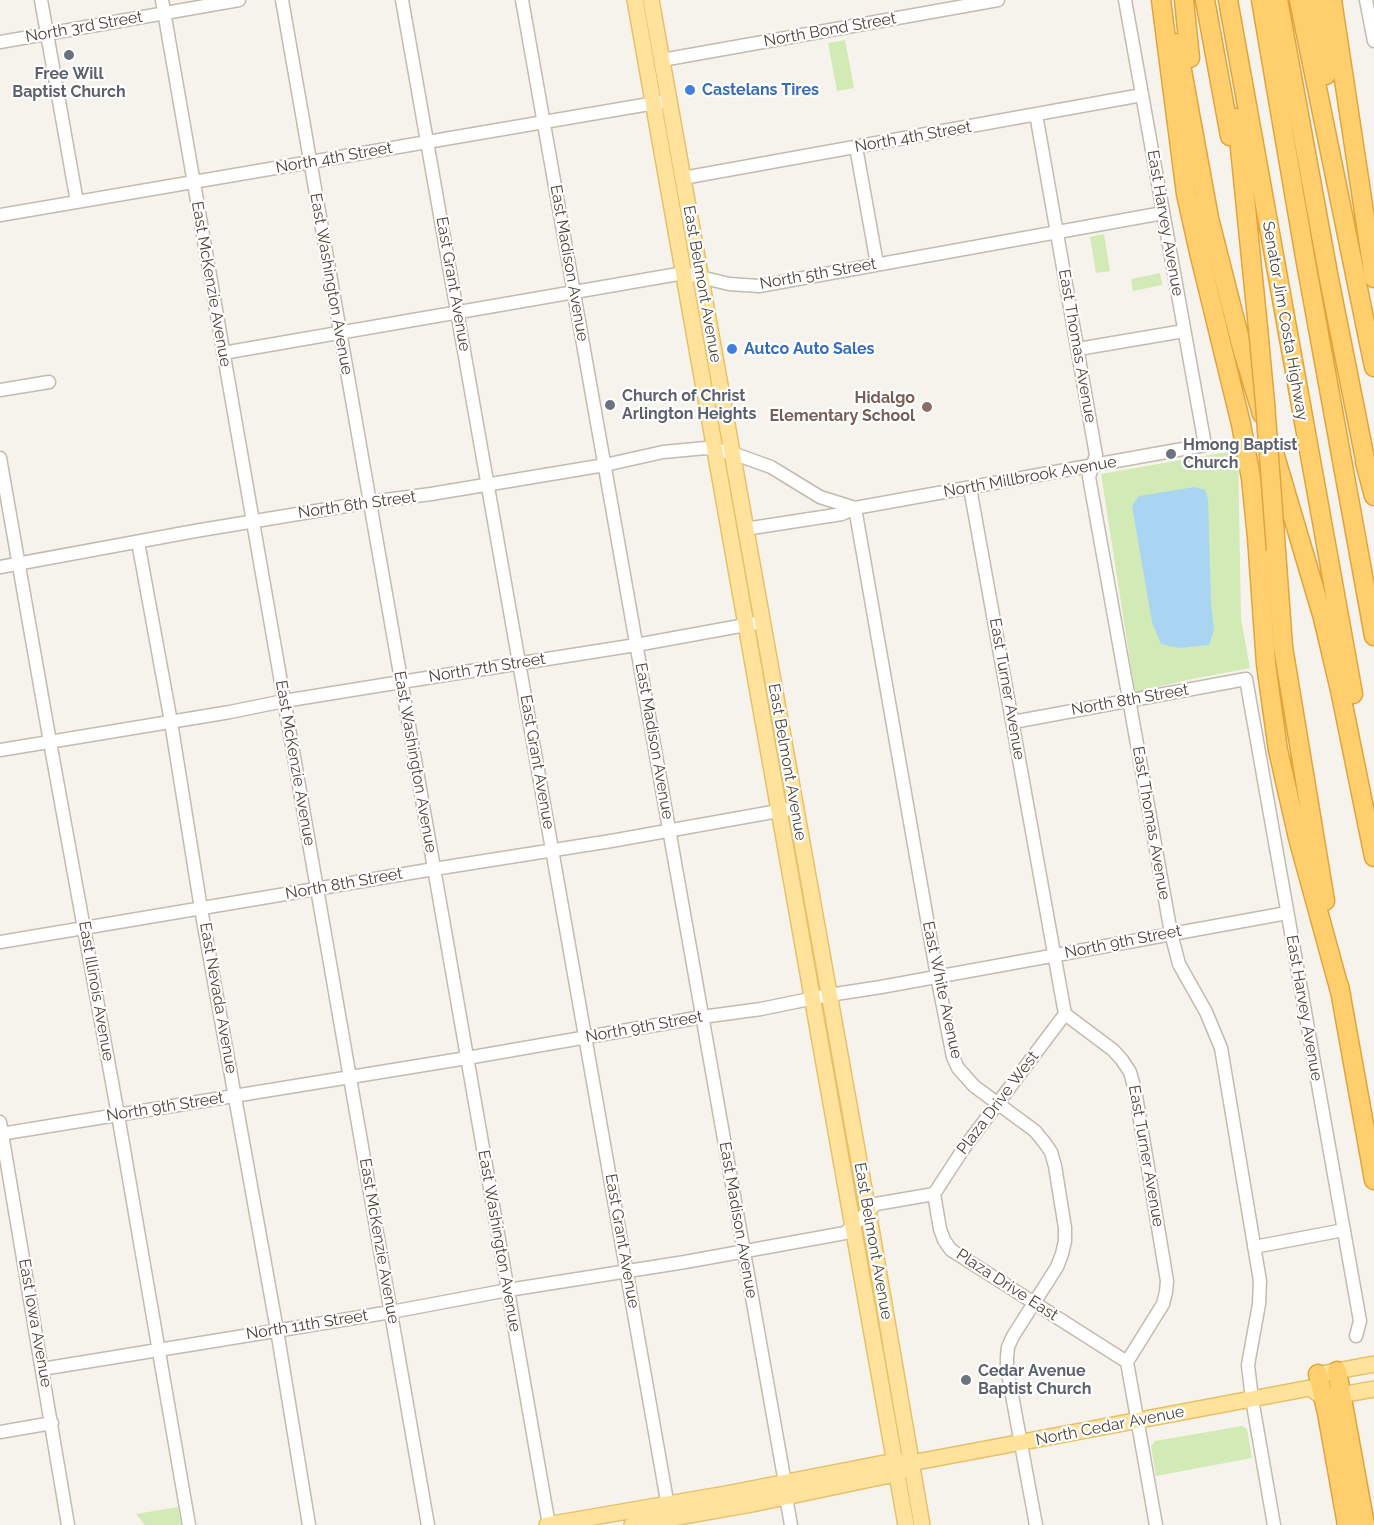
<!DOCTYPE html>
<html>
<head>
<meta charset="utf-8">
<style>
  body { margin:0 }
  canvas { display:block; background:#f6f3ec }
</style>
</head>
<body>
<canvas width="1374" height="1525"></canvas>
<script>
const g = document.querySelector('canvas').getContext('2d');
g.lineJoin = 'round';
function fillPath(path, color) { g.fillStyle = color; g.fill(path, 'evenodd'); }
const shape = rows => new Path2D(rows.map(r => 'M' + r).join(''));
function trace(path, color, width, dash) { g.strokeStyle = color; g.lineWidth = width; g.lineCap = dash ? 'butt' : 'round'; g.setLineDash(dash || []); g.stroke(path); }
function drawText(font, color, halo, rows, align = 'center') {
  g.font = font + ' Raleway,sans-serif'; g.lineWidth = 4.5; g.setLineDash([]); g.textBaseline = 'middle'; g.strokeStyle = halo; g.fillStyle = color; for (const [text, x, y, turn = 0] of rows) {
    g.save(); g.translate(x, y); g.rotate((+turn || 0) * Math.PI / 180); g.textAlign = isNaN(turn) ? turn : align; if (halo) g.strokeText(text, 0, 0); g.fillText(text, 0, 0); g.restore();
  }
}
const green = shape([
  [845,40,854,88,837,91,828,43],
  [1104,234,1110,271,1096,273,1090,237],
  [1160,273,1162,285,1133,291,1131,279],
  [1238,450,1241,619,1250,668,1187,680,1135,693,1101,474],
  [1242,1426,1247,1429,1252,1458,1156,1476,1151,1446,1155,1441],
  [178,1507,181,1525,145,1525,136,1514]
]);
const water = shape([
  [1195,487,1205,490,1208,499,1211,604,1214,630,1209,645,1179,648,1161,644,1152,622,1132,506,1139,496]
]);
const minor = shape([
  [41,0,77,202],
  [162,0,428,1525],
  [282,0,549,1525],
  [402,0,669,1512],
  [522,0,785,1483],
  [1366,0,1374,41],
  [0,42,239,0],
  [662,60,998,0],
  [1036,114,1096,455,1089,477,1171,933,1179,964,1206,1012,1221,1048,1260,1281,1259,1304,1248,1365,1252,1399,1274,1525],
  [856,147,877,264],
  [683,178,1142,95],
  [0,215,661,102],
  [1078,349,1184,331],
  [223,353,684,273,729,284,759,286,1163,213],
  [0,390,49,382],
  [0,458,50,742,118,1115,189,1525],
  [970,488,1065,1014,1113,1050,1122,1060,1130,1072,1135,1090,1167,1281,1166,1292,1163,1304,1127,1362,1156,1525],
  [745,529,842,514,855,508,1205,445,1125,0],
  [138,542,171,722,201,909,277,1330,309,1525],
  [0,567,195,531,370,502,431,494,605,465,663,452,706,448,732,453,771,467,820,497,855,508,937,976,953,1057,958,1068,974,1086,1035,1131,1044,1142,1051,1152,1055,1166,1065,1228,1065,1241,1062,1254,1057,1267,1013,1336,1008,1347,1007,1357,1007,1368,1036,1525],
  [1013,722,1246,679,1360,1321,1356,1336],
  [0,750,230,712,284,701,401,682,636,645,762,622],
  [0,942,434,869,611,841,795,808],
  [0,1122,68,1525],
  [0,1134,467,1058,702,1017,761,1009,829,995,881,987,1287,913],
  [934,1194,940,1229,944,1240,951,1250,1127,1362],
  [934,1194,964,1148,1065,1014],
  [1254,1247,1344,1230],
  [42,1369,391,1312,508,1290,685,1262,845,1233,876,1204,934,1194],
  [0,1432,52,1423],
  [786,1497,791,1525]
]);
const major = shape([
  [635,0,906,1525],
  [651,0,868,1211,922,1525],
  [1326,1373,1374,1364],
  [547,1525,726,1494,895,1461,911,1463,1310,1388,1324,1398,1374,1389],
  [632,1525,752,1504,885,1476,897,1474,904,1469]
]);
const highway = shape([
  [1161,0,1186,194,1199,252,1241,424,1251,478,1257,537,1266,664,1278,750,1298,838,1341,995],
  [1184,0,1190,58],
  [1205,0,1230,136],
  [1228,0,1353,694],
  [1261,0,1305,257,1374,636],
  [1278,0,1329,279,1368,474],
  [1299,0,1374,367],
  [1315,0,1326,75],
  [1332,0,1374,278],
  [1177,43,1209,218,1216,246,1242,348,1262,414],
  [1237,118,1258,328],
  [1272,446,1323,618,1340,690,1374,857],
  [1365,462,1374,496],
  [1276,550,1283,647,1325,901],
  [1339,985,1374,1180],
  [1337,1371,1365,1525],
  [1318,1374,1327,1413,1347,1525]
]);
const highwayBridge = shape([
  [1258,328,1265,403,1276,550]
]);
const markers = [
  [69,55,6,"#6b7280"],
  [690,90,6,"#3f7fe0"],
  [732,349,6,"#3f7fe0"],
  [610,405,6,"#6b7280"],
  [927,407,6,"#8d6e63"],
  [1171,454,6,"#6b7280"],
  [966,1380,6,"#6b7280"]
];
const streetNames = [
  ["North 3rd Street",84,27,-10],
  ["North Bond Street",830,30,-10],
  ["North 4th Street",913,137,-10],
  ["North 4th Street",334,158,-10],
  ["East Harvey Avenue",1165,223,80],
  ["East Madison Avenue",569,263,80],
  ["North 5th Street",818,274,-10],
  ["East McKenzie Avenue",211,284,80],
  ["East Washington Avenue",331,284,80],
  ["East Grant Avenue",453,284,80],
  ["East Belmont Avenue",702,284,80],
  ["Senator Jim Costa Highway",1285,321,80],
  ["East Thomas Avenue",1077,346,80],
  ["North Millbrook Avenue",1030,477,-10],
  ["North 6th Street",357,505,-8],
  ["North 7th Street",487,668,-9],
  ["East Turner Avenue",1007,689,80],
  ["North 8th Street",1130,700,-10],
  ["East Madison Avenue",654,741,80],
  ["East Washington Avenue",415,762,80],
  ["East Grant Avenue",537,762,80],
  ["East Belmont Avenue",787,762,80],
  ["East McKenzie Avenue",295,763,80],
  ["East Thomas Avenue",1151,823,80],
  ["North 8th Street",344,884,-10],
  ["North 9th Street",1123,942,-11],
  ["East White Avenue",942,990,78],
  ["East Illinois Avenue",96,991,80],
  ["East Nevada Avenue",218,998,80],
  ["East Harvey Avenue",1304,1008,80],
  ["North 9th Street",644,1027,-10],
  ["Plaza Drive West",998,1103,-53],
  ["North 9th Street",165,1107,-9],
  ["East Turner Avenue",1146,1156,80],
  ["East Madison Avenue",738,1220,80],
  ["East McKenzie Avenue",379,1241,80],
  ["East Washington Avenue",499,1241,80],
  ["East Grant Avenue",622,1241,80],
  ["East Belmont Avenue",873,1241,80],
  ["Plaza Drive East",1007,1285,33],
  ["East Iowa Avenue",35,1323,80],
  ["North 11th Street",307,1325,-9],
  ["North Cedar Avenue",1110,1426,-11]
];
const worshipNames = [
  ["Free Will",69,74,"center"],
  ["Baptist Church",69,92,"center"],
  ["Church of Christ",622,396],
  ["Arlington Heights",622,414],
  ["Hmong Baptist",1183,445],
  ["Church",1183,463],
  ["Cedar Avenue",978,1371],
  ["Baptist Church",978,1389]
];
const shopNames = [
  ["Castelans Tires",702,90],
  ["Autco Auto Sales",744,349]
];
const educationNames = [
  ["Hidalgo",915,398],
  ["Elementary School",915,416]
];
fillPath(green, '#d2eab5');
fillPath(water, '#a9d4f2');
trace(minor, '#c2bbae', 15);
trace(major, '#e6c16a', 18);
trace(highway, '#e0a43c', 21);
trace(minor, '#fff', 12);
trace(major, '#ffe39c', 15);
trace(highway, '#ffcf6e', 18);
trace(highwayBridge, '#e0a43c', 21, []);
trace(highwayBridge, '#ffcf6e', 18);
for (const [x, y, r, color] of markers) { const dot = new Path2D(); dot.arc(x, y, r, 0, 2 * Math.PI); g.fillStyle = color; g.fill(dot); trace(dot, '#fff', 2); }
drawText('16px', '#4b4439', '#fff', streetNames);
drawText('bold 16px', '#5b616d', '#fff', worshipNames, 'left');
drawText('bold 16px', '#366cbe', '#fff', shopNames, 'left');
drawText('bold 16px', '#785e54', '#fff', educationNames, 'right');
</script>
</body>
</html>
